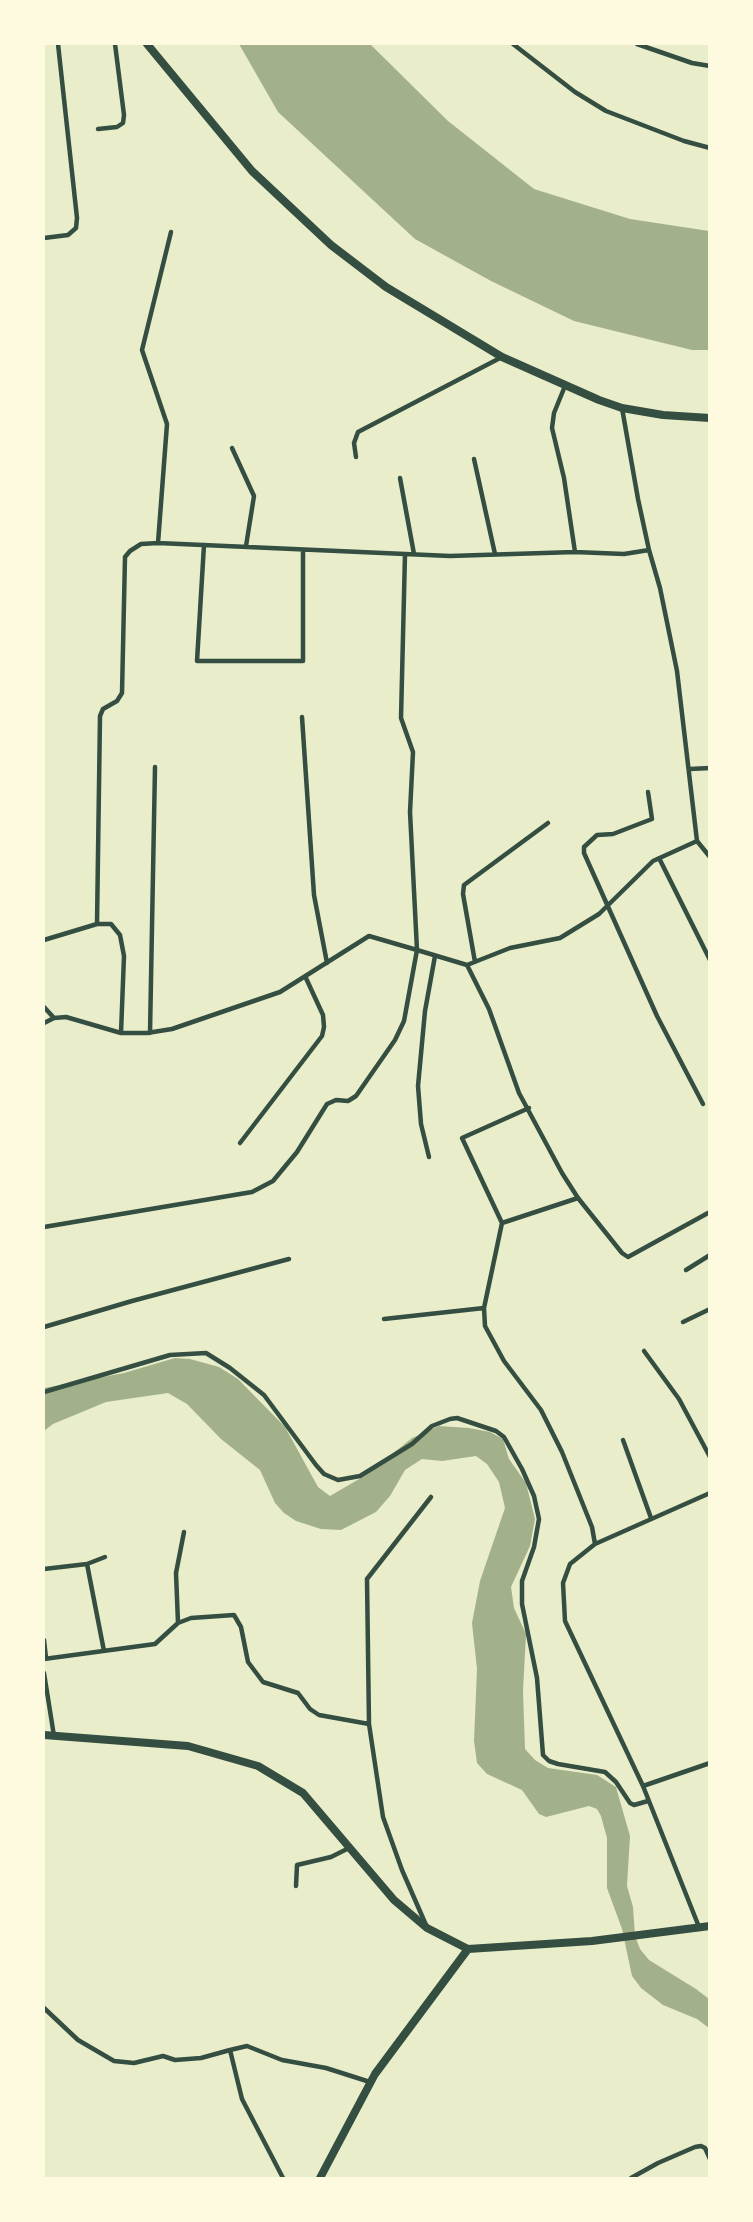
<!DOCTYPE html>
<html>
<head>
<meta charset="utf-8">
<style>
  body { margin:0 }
  #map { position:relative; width:753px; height:2222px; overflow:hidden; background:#e9edc9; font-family:"Titillium Web",sans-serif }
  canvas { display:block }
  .frame { position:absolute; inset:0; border:45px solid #fefae0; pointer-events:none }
</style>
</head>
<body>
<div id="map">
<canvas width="753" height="2222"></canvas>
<div class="frame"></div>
</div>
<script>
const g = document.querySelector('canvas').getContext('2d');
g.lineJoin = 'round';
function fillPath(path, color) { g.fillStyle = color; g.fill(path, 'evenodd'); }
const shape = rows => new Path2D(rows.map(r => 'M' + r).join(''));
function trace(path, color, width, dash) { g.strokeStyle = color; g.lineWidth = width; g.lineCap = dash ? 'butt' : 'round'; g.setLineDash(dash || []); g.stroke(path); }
const water = shape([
  [239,44,370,44,448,121,534,189,630,219,709,231,709,350,692,350,574,321,491,281,415,239,278,112],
  [175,1358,190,1359,219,1367,238,1379,285,1427,318,1487,330,1496,366,1475,412,1438,439,1426,469,1428,490,1432,503,1439,509,1459,526,1483,535,1519,530,1546,511,1587,514,1608,526,1634,523,1691,525,1749,535,1760,548,1768,597,1775,616,1787,630,1836,627,1886,633,1907,635,1936,640,1949,649,1960,696,1989,709,1999,709,2028,697,2019,663,2005,641,1988,632,1976,622,1929,607,1888,607,1838,601,1816,597,1809,589,1806,546,1817,539,1814,522,1790,487,1774,477,1763,474,1741,477,1669,472,1623,480,1581,505,1508,499,1482,487,1464,476,1456,442,1461,422,1459,405,1470,390,1496,376,1512,341,1530,321,1529,296,1521,284,1513,275,1503,260,1470,221,1439,187,1404,168,1393,106,1402,53,1424,44,1431,44,1388,124,1373]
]);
const minor = shape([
  [513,44,575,92,606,111,684,141,710,148],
  [637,44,692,63,710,66],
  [98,129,117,127,123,123,124,115,115,44],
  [44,238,68,235,76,228,77,218,58,44],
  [565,386,554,413,552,428,564,478,575,552],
  [622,408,638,499,649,550,660,588,677,671,697,841,710,857],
  [232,448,254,496,246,546],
  [356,457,354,443,358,432,502,357],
  [474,459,495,554],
  [400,478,414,554],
  [158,543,167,424,142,350,171,232],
  [204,545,197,661,303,661,303,550],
  [405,554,401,718,413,752,410,812,417,950,467,965,489,1009,519,1093,562,1173,578,1198,622,1253,628,1257,708,1213],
  [302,717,314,895,327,963],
  [690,769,710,768],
  [648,792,652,819,613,834,597,835,584,847,584,853,657,1016,703,1104],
  [659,858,710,960],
  [44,940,97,924],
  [475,962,463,894,464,885,548,823],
  [467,965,510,948,560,938,599,914,653,861,697,841],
  [44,1007,54,1018],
  [44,1023,54,1018,66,1017,121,1033,124,956,120,935,111,924,97,924,100,716,103,709,117,701,122,693,125,557,130,551,141,544,158,543,450,556,575,552,624,554,649,550],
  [150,1033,155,767],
  [529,1108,462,1138,502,1223,484,1308,485,1326,504,1361,541,1410,562,1452,592,1527,595,1544],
  [240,1143,322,1036,324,1027,323,1015,305,976],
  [429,1157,421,1124,418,1086,425,1011,435,956],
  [502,1223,578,1198],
  [44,1227,252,1192,273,1181,297,1152,327,1104,336,1100,348,1101,356,1096,395,1040,404,1021,417,950,369,936,280,992,172,1029,147,1033,121,1033],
  [686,1270,710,1255],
  [384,1319,484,1308],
  [683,1322,710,1309],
  [44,1327,132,1301,289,1259],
  [644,1351,679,1399,710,1457],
  [44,1392,170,1355,206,1353,230,1368,264,1395,316,1465,324,1474,338,1480,360,1476,412,1444,432,1426,450,1419,457,1418,496,1431,504,1437,522,1469,534,1496,539,1519,534,1547,522,1581,522,1604,537,1678,543,1755,549,1761,558,1764,605,1772,616,1782,630,1803,634,1805,648,1801],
  [623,1440,651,1518],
  [87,1564,104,1651],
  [44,1569,87,1564,105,1557],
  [178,1623,176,1573,184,1532],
  [44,1640,46,1658],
  [44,1659,155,1644,178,1623,191,1618,234,1615,241,1627,248,1662,263,1682,298,1693,310,1709,319,1715,369,1724],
  [44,1673,54,1736],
  [643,1786,710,1763],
  [296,1886,297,1865,331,1857,349,1848],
  [426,1925,402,1870,383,1817,369,1724,367,1579,431,1497],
  [699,1927,643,1786,565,1621,563,1583,570,1564,595,1544,710,1493],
  [44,2008,78,2040,114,2061,134,2063,163,2056,175,2060,201,2058,230,2050],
  [283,2178,242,2099,230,2050,247,2046,282,2060,326,2068,370,2082],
  [631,2178,658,2163,695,2147,701,2146,705,2148,710,2159]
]);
const primary = shape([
  [147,44,252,171,331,245,386,287,502,357,599,400,622,408,663,415,710,418],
  [44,1735,188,1746,258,1766,303,1793,394,1900,427,1928,468,1949,592,1941,710,1926],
  [320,2178,375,2074,468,1949]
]);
fillPath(water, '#a3b18a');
trace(minor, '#344e41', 4.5);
trace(primary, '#344e41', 8);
</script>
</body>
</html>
